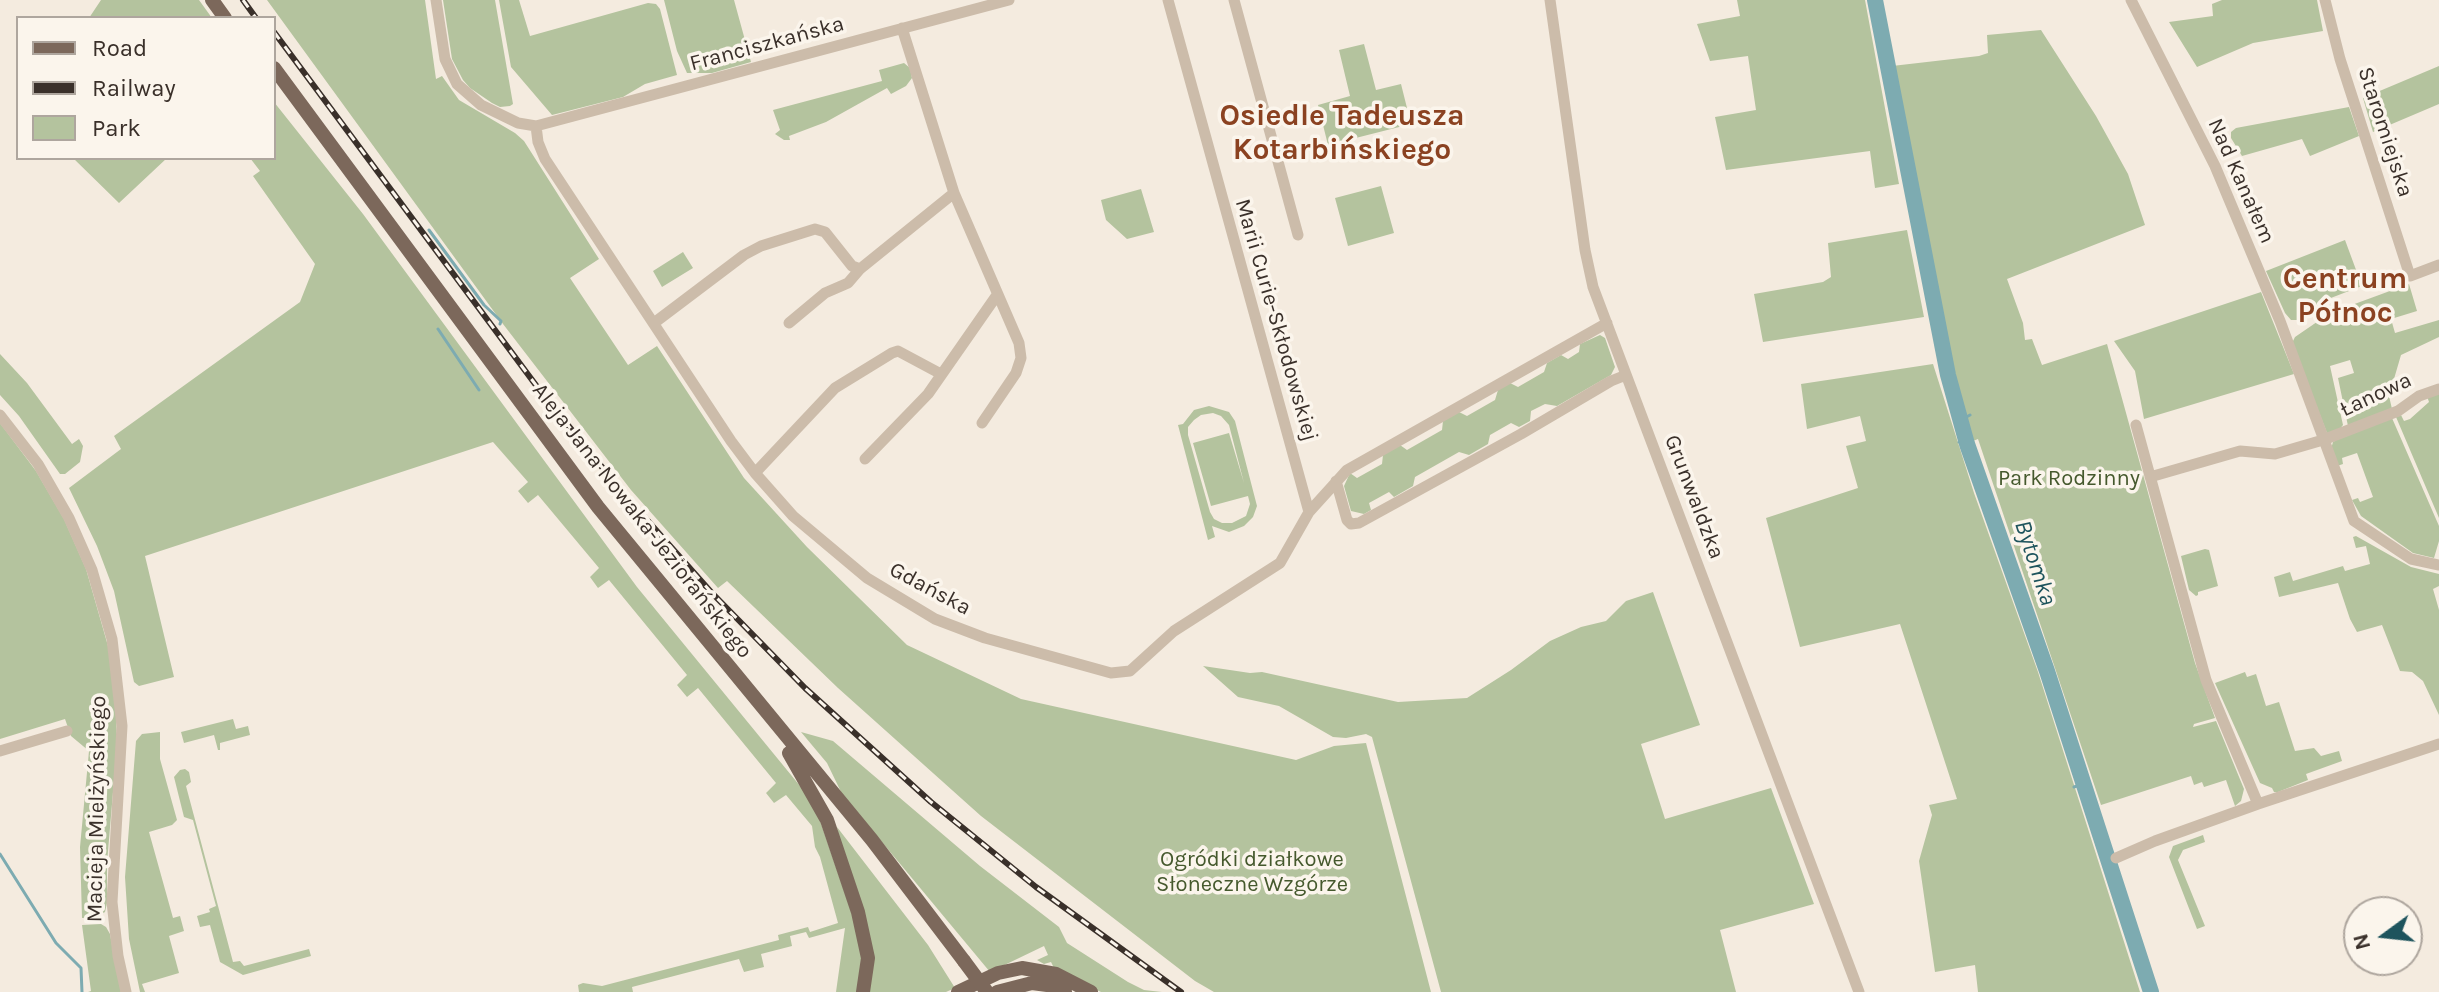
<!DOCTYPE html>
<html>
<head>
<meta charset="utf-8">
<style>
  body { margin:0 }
  #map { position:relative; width:2439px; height:992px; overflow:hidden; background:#f4ebdf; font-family:Karla,sans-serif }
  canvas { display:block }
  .legend { position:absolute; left:16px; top:16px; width:260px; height:144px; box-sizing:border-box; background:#fbf5ec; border:2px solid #aea69e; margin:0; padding:10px 14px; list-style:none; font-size:24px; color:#3a302a }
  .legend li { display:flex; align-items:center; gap:16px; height:40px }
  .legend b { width:40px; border:2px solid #aea69e }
  .north { position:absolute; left:2343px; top:896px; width:80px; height:80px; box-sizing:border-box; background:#fbf5ec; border:2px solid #aea69e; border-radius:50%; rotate:255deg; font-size:22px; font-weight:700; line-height:32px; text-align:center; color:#3a302a }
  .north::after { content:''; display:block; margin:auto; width:28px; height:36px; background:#1e545d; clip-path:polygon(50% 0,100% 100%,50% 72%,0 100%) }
</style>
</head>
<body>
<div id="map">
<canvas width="2439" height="992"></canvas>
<ul class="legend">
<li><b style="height:10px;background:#7c685b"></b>Road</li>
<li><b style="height:10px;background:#3a302a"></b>Railway</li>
<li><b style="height:22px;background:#b4c39e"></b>Park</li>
</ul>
<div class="north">N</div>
</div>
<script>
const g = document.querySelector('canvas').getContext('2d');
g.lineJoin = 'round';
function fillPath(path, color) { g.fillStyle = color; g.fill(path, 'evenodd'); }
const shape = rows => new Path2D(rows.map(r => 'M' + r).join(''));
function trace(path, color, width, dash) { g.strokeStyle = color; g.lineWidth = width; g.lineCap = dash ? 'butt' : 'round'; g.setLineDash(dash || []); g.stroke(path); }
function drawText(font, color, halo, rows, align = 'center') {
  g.font = font + ' Karla,sans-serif'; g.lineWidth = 7; g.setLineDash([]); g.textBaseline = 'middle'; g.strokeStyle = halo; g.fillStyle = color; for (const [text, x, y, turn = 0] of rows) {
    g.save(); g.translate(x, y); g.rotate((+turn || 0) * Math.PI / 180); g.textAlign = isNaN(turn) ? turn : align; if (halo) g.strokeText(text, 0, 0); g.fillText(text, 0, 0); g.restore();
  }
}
const green = shape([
  [101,0,199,0,212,18,89,18],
  [267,0,425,0,436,79,442,76,459,100,515,133,524,141,599,259,570,278,628,365,657,346,744,478,807,547,907,645,1021,699,1296,760,1334,746,1366,743,1431,992,1214,992,1195,981,981,816,838,688,727,581,718,588,631,490,503,324],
  [443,0,495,0,513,104,510,106,500,107,492,103,470,88,463,80,452,59],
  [499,0,519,0,530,36,648,3,656,4,660,9,677,75,645,84,623,97,552,115,511,67],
  [664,0,734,0,751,62,712,73,687,73,677,51],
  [1737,0,1865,0,1899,184,1875,188,1870,151,1726,170,1715,117,1756,110,1748,56,1710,61,1697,24,1740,16],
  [2222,0,2317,0,2323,31,2253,43,2197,67,2169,22,2213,16,2212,4],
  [2041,30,2096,116,2128,174,2145,225,2007,279,2023,323,2025,340,2032,339,2042,365,2107,344,2195,663,2215,718,2194,724,2193,727,2216,721,2244,789,2241,801,2235,806,2226,780,2204,787,2202,782,2194,785,2191,776,2101,805,1978,439,1973,441,1954,384,1892,66,1979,56,1988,53,1987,35],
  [1364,44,1376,90,1401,84,1411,124,1328,145,1318,105,1350,96,1339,50],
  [904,63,910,68,912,78,906,86,891,94,887,88,826,122,789,136,790,140,784,140,775,134,780,130,773,110,882,81,879,70],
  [2439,66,2439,104,2373,132,2363,98],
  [274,102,363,214,637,587,814,803,862,943,859,992,836,992,845,928,809,938,806,932,790,936,792,946,761,954,764,967,744,972,739,959,632,987,633,992,579,992,578,985,583,983,602,986,779,940,778,935,808,927,810,932,838,923,820,857,815,847,812,826,786,795,774,803,766,793,776,783,698,688,687,697,677,685,687,675,609,580,598,588,590,577,599,568,538,495,528,503,518,491,528,482,493,442,145,556,174,677,139,686,134,682,114,591,97,546,69,488,121,449,114,436,300,302,315,264,253,176,260,171,250,158,274,158],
  [2349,107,2359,136,2310,156,2302,139,2242,156,2231,138,2231,132,2236,128],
  [73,158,167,158,119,203],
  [1381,186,1394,233,1348,246,1335,198],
  [1141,189,1154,232,1127,239,1106,220,1101,200],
  [1907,230,1924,317,1763,342,1754,294,1823,282,1831,277,1828,243],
  [2345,240,2362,286,2323,301,2310,315,2299,320,2291,320,2285,313,2266,271],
  [683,252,693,268,662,287,653,271],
  [2409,284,2417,311,2391,319,2395,333,2439,320,2439,337,2401,355,2389,396,2392,409,2348,426,2338,378,2354,373,2350,360,2330,366,2343,425,2339,430,2327,433,2292,343,2295,337,2330,313],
  [2261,292,2294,374,2144,419,2135,371,2114,341],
  [1600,335,1605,338,1615,367,1611,375,1557,406,1545,404,1531,411,1530,421,1519,427,1511,423,1490,435,1488,444,1469,455,1459,452,1415,477,1413,486,1394,497,1389,492,1369,503,1371,510,1364,514,1351,511,1344,486,1350,473,1357,478,1382,464,1383,455,1400,445,1407,450,1442,430,1443,421,1459,412,1467,416,1495,400,1498,390,1510,383,1518,387,1544,372,1547,363,1561,355,1568,359,1579,352,1580,344],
  [0,354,27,383,72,444,79,439,83,446,80,462,65,474,60,474,19,416,0,395],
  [1933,364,1974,493,2038,672,2140,992,1978,992,1975,965,1935,972,1919,861,1932,815,1929,805,1957,799,1900,624,1800,647,1766,518,1858,488,1846,446,1866,441,1860,416,1807,429,1801,384],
  [2439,392,2439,518,2396,417,2401,415,2404,421,2410,419,2429,402,2427,396],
  [1209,406,1229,412,1235,421,1257,506,1253,517,1244,526,1229,532,1212,526,1215,537,1208,540,1178,425,1183,424,1194,410],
  [1213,413,1221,416,1229,425,1244,483,1229,433,1193,443,1211,506,1248,496,1250,504,1246,516,1232,523,1222,523,1214,519,1210,512,1188,435,1188,427,1194,420,1201,415],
  [2392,418,2439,526,2439,541,2434,558,2413,553,2361,516,2352,500,2358,498,2360,502,2373,497,2357,453,2342,458,2343,464,2337,466,2331,449,2333,442,2338,439],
  [0,423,36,471,64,519,86,569,108,646,116,710,117,745,107,863,107,903,105,912,97,917,82,918,80,847,89,751,71,736,65,719,0,739],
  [2356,536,2411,567,2439,574,2439,586,2433,589,2439,610,2439,715,2423,681,2412,672,2400,671,2382,625,2357,632,2350,619,2338,583,2279,597,2274,577,2290,572,2293,581,2343,566,2345,571,2370,564,2366,546,2356,548,2353,537],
  [2205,549,2209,550,2218,586,2198,592,2198,595,2196,596,2189,590,2181,556],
  [1653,592,1700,725,1641,744,1665,819,1771,788,1814,904,1720,930,1736,992,1441,992,1372,737,1366,734,1346,738,1333,737,1279,706,1238,697,1203,666,1250,673,1262,672,1398,702,1467,698,1511,670,1550,641,1581,627,1606,621,1626,601],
  [2245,672,2247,677,2256,674,2266,706,2279,702,2295,751,2314,748,2321,756,2339,751,2342,761,2306,774,2308,780,2278,792,2274,792,2272,788,2260,783,2215,683],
  [233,719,236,729,248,726,250,735,220,743,220,750,218,750,214,735,184,743,181,732],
  [160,732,160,759,177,820,172,825,149,832,173,918,180,916,184,931,169,936,179,973,142,984,145,992,140,992,129,939,125,877,136,741,142,734],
  [801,732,833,741,980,866,1059,927,1067,943,1128,982,1144,990,1162,992,1101,992,1055,970,1051,962,1044,964,1037,960,1048,955,1044,946,990,972,842,794,827,763],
  [185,769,189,772,191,782,186,786,233,962,240,961,244,966,309,949,311,956,243,975,220,962,210,925,200,927,197,916,210,912,209,909,216,906,193,820,184,817,174,777,180,770],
  [837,827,928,945,955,988,946,992,868,992],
  [2203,835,2205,842,2183,850,2178,860,2205,926,2197,929,2169,857,2173,846],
  [101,924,106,927,110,934,121,992,88,992,91,991,82,925]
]);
const stream = shape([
  [429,230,484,305,501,321,500,324],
  [438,329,479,390],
  [1961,420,1970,415],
  [1959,442,1967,444],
  [2074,787,2083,784],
  [0,854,56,943,81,968,82,992]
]);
const river = shape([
  [1875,0,1948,375,1967,444,2047,671,2151,992]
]);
const minor = shape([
  [436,0,445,59,457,84,481,105,518,123,536,126,1009,0],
  [1168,0,1309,512],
  [1234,0,1298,235],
  [1550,0,1585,250,1593,287,1859,992],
  [2131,0,2215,166,2280,321,2354,521,2411,559,2439,565],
  [2325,0,2340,59,2410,276,2439,265],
  [902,28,954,193,1019,343,1021,358,1016,373,982,423],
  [536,126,538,142,545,159,731,441,755,473,793,516,867,578,935,619,985,638,1111,673,1130,671,1174,631,1280,563,1309,512,1347,470,1607,323],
  [654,323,744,255,761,246,815,229,825,232,852,266,860,269],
  [789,323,825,293,848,283,860,269,954,193],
  [0,415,38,464,69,518,92,570,112,639,122,726,112,902,118,956,126,992],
  [2136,425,2206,680,2258,804],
  [865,459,928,394,997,295],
  [755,473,835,388,892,353,898,351,941,374],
  [2150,477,2240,451,2275,454,2323,440,2398,411,2419,396,2439,389],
  [1336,481,1347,520,1351,524,1359,523,1521,434,1611,381,1626,375],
  [0,751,67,731],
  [2116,858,2155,841,2258,804,2439,744]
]);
const major = shape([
  [212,0,225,18],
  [274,68,598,507,872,840,964,961],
  [789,753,827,820,858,912,868,958,863,992],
  [958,992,998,973,1022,968,1056,974,1091,992],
  [997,992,1032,983,1054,986,1065,992]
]);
const rail = shape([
  [243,0,256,18],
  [274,32,541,392,623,493,711,592,805,688,931,802,1036,887,1181,992]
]);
const majorBridge = shape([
  [964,961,987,992]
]);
const streetNames = [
  ["Franciszkańska",767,44,-15],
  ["Staromiejska",2385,132,72],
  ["Nad Kanałem",2241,181,66],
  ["Marii Curie-Skłodowskiej",1276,320,74],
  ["Łanowa",2376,395,-25],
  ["Grunwaldzka",1694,497,69],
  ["Aleja Jana Nowaka-Jeziorańskiego",642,521,52],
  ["Gdańska",930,589,28],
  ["Macieja Mielżyńskiego",97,809,-89]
];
const parkNames = [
  ["Park Rodzinny",2069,479],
  ["Ogródki działkowe",1252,860],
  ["Słoneczne Wzgórze",1252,885]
];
const waterNames = [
  ["Bytomka",2035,563,72]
];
const districtNames = [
  ["Osiedle Tadeusza",1342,116],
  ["Kotarbińskiego",1342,150],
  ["Centrum",2345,279],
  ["Północ",2345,313]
];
fillPath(green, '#b4c39e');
trace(stream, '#7dabb1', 3);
trace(river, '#7dabb1', 16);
trace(minor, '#ccbcaa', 11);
trace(major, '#7c685b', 14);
trace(rail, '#3a302a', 6);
trace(rail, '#fbf5ec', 3, [9]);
trace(majorBridge, '#7c685b', 14);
drawText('22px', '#3a302a', '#fbf5ec', streetNames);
drawText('22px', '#45592d', '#fbf5ec', parkNames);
drawText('italic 24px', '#1e545d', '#fbf5ec', waterNames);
drawText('bold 30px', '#8b4221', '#fbf5ec', districtNames);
</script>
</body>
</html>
